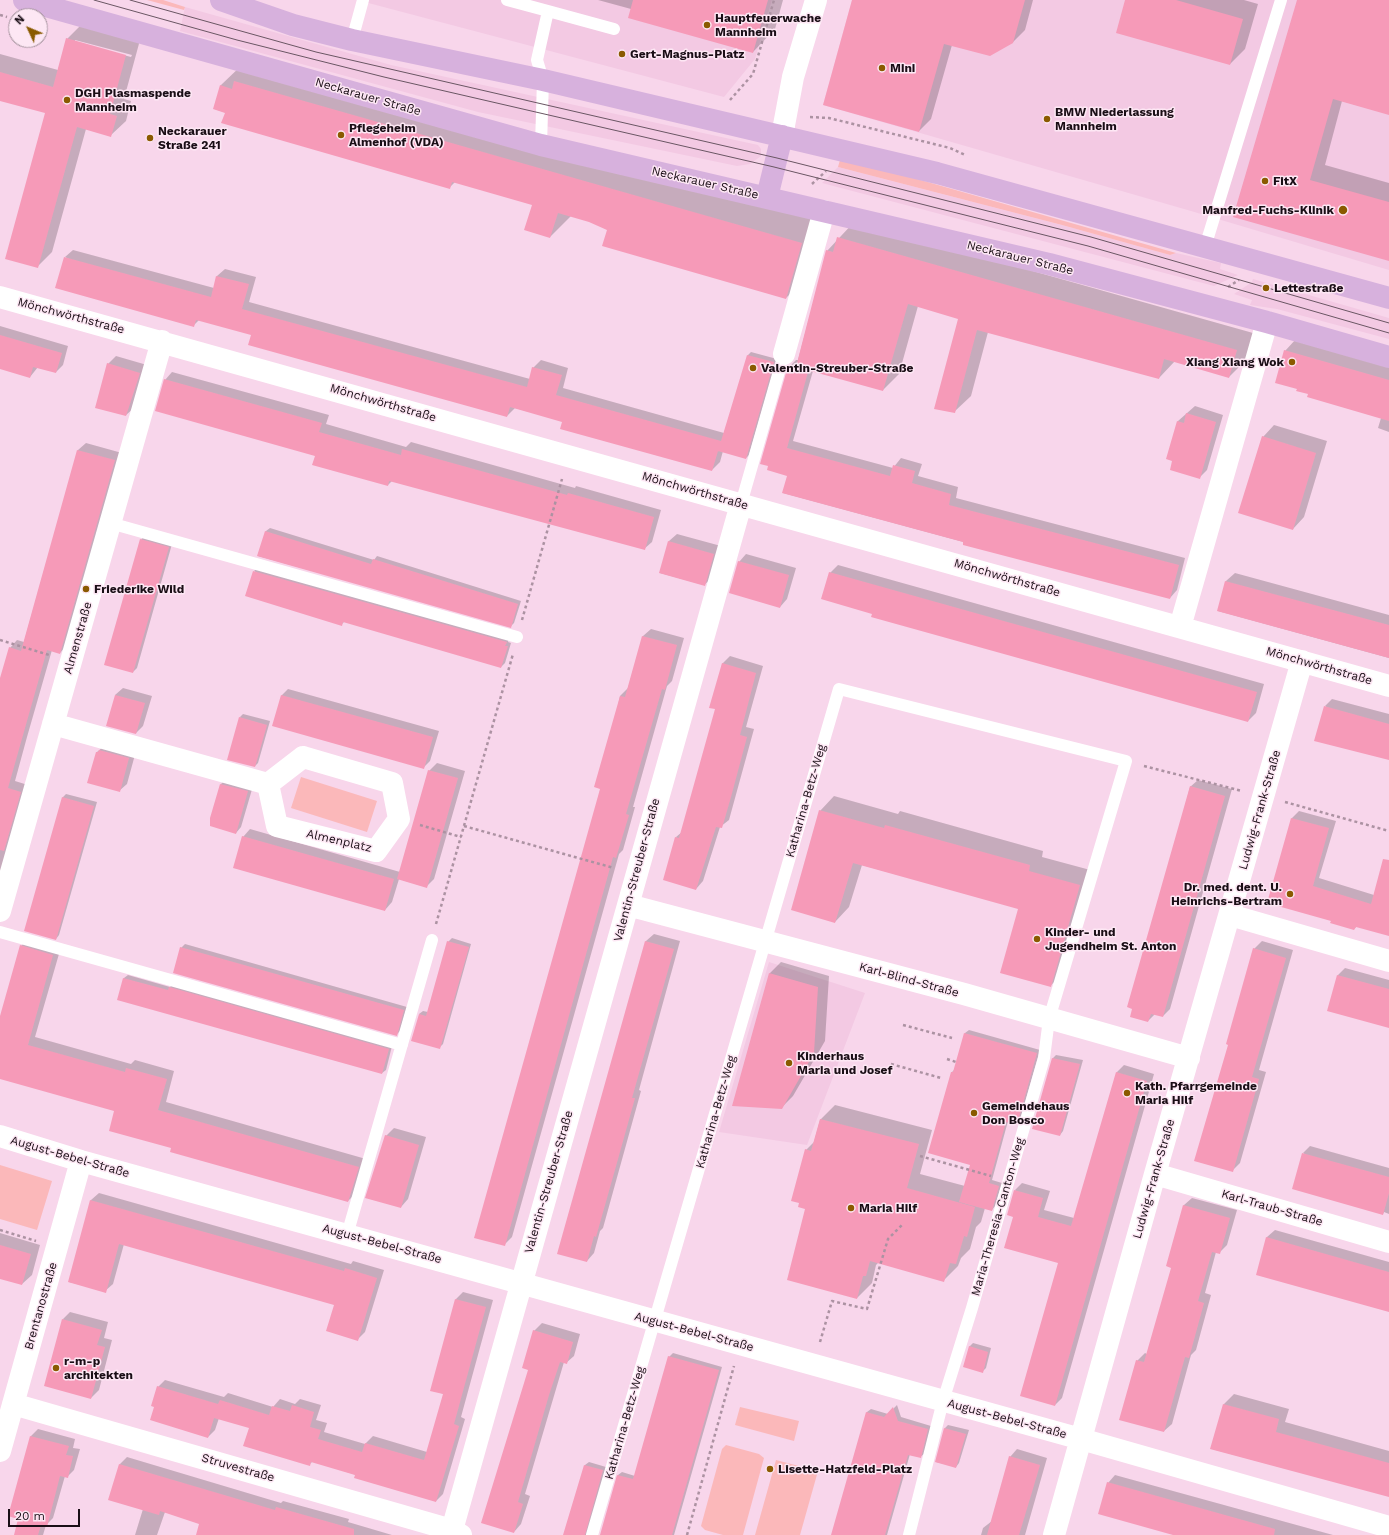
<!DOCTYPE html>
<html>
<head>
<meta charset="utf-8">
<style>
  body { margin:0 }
  #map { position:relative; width:1389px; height:1535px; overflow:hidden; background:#f8d6eb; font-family:"Work Sans",sans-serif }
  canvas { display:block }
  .north { position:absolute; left:8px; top:8px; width:40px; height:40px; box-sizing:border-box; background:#fde7f4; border:1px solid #a2909b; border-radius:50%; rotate:314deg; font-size:11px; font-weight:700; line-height:16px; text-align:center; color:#1a0e16 }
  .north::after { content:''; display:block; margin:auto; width:14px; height:18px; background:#8a5a00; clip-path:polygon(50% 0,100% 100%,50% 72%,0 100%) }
  .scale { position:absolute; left:8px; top:1509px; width:72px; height:18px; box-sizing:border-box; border:2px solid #1a0e16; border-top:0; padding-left:5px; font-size:12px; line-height:14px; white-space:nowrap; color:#1a0e16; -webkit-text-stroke:3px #fde7f4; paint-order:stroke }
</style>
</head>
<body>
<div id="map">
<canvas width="1389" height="1535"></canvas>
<div class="north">N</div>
<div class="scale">20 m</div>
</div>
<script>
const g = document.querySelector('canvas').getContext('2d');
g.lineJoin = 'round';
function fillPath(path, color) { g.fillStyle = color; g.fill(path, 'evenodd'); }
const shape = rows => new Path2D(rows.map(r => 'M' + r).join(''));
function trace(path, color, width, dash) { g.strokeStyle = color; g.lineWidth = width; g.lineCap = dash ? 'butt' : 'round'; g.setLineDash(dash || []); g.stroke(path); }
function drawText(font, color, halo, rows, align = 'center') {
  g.font = font + ' "Work Sans",sans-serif'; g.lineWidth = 3; g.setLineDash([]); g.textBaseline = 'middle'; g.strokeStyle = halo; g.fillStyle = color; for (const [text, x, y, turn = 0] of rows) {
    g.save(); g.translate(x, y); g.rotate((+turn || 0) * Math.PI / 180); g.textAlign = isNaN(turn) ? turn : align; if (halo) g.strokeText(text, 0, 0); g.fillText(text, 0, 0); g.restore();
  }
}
const built = shape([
  [357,0,772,0,755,59,724,97],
  [852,0,1389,0,1389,270,1191,211,823,105],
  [185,7,391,65,758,145,761,149,761,156,750,164,737,166,478,112,180,31],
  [838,167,1062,225,1170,255,1176,253,1221,263,1220,269,1238,275,1214,286,822,183],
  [1253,279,1389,318,1389,339,1277,309,1250,305,1252,300,1234,294,1252,282],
  [769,962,865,993,807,1145,719,1132]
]);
const green = shape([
  [147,0,163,0,185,7,184,10],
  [840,160,903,175,1176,253,1170,255,1062,225,838,167],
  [301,777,377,801,367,832,291,808],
  [0,1165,52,1181,37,1230,0,1219],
  [740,1407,799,1421,794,1441,735,1425],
  [726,1445,759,1454,764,1458,743,1535,723,1535,705,1530,701,1526,722,1449],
  [776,1460,818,1471,800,1535,755,1535]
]);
const shadow = shape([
  [598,0,783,0,775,29,753,52,631,9],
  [853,0,1033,0,1025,30,1013,42,952,45,931,119,919,131],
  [1126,0,1244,0,1258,4,1245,49,1230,64],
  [1298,0,1389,0,1389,114,1342,101,1325,165,1389,183,1389,260,1234,216],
  [82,24,140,40,124,99,131,101,126,121,111,135,86,129,52,252,37,267,47,112,0,100,0,54,58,70,67,39],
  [75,40,132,55,131,57,75,42],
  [243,64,823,222,808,276,786,298,608,230,590,221,571,216,550,237,533,204,455,182,449,188,215,109,221,85],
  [855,221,1253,333,1246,360,1229,377,1175,361,1159,378,988,332,971,396,954,412,959,318,918,306,899,374,883,390,813,371,793,441,893,468,901,458,922,464,918,476,958,487,956,498,1185,558,1177,590,1170,598,783,493,789,475,768,469,789,367,796,360,798,360,827,251],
  [73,250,214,288,217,276,225,269,256,277,249,302,530,379,533,368,541,360,568,368,563,388,724,433,748,355,751,352,777,359,749,455,746,458,723,451,720,462,712,470,563,421,515,408,507,416,252,334,199,320,193,326,65,257],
  [0,326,68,346,63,365,56,372,38,367,30,377,0,368],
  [1296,339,1389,366,1389,432,1378,428,1381,418,1309,393,1285,351],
  [116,356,147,365,134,408,126,415,108,364],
  [172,372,329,415,326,424,406,447,411,442,575,488,576,486,661,510,652,542,644,549,392,481,388,485,316,456,165,380],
  [1195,406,1223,415,1207,470,1200,477,1173,460,1167,458,1178,421],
  [1274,425,1327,441,1304,517,1293,529,1263,437],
  [86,443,122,453,67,645,60,653,52,650,27,737,15,781,28,785,0,882,0,682,10,648,17,640,24,642,78,450],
  [270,528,374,560,377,556,521,601,514,623,511,626,258,556,266,531],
  [677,534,721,546,712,578,704,585,660,573,669,541],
  [144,536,172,544,137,668,133,672,141,540],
  [746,554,796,568,787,599,780,607,739,562],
  [838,565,1264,684,1256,713,1248,721,874,613,830,573],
  [257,568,509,638,508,642,511,643,505,663,501,667,345,621,341,625,254,571],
  [1235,573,1389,615,1389,658,1218,611,1226,581],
  [651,629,684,638,672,681,667,686,633,807,635,807,623,850,619,854,512,1237,504,1245,620,696,628,688,643,636],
  [730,656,763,666,746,727,754,729,729,820,720,827,703,881,696,889,676,837,682,832,716,709,722,664],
  [123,688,152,696,143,726,136,733,115,695],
  [288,689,439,731,430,761,423,768,273,725,282,695],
  [1332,699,1389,714,1389,759,1325,706],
  [243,714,270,721,258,763,255,766,240,717],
  [105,745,136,751,127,784,119,791,97,752],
  [437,763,465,771,434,879,426,887,399,879,392,902,385,910,243,837,250,829,400,872,429,771],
  [226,779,253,786,241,827,236,833,211,819,221,784],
  [1198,780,1232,789,1170,1009,1163,1016,1155,1014,1148,1021,1134,1008,1190,787],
  [66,794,97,802,59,935,56,939,63,797],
  [834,796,898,814,900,811,1043,851,1042,857,1094,871,1065,972,1050,986,1019,908,862,865,849,907,835,922,820,811],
  [1299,811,1336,821,1319,878,1374,895,1389,887,1389,935,1357,926,1354,929,1332,920,1268,902,1292,818],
  [654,934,680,941,639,1090,641,1091,603,1228,600,1231,594,1253,587,1261,558,1253,646,941],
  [29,938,61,947,35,1037,131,1064,135,1060,174,1071,166,1102,366,1159,356,1193,348,1201,172,1147,115,1110,0,1078,0,1020,21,946],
  [452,938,471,944,443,1044,439,1048,419,1014,423,1011,428,1012,448,942],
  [1262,941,1293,950,1259,1070,1266,1072,1240,1163,1232,1171,1230,1044,1254,949],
  [185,944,407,1007,400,1031,396,1035,181,948],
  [781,962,829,976,825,1041,793,1096,781,1108,734,1105,770,973],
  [1345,968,1389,980,1389,1027,1328,1010,1338,975],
  [128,975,170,987,173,984,392,1046,386,1070,382,1073,118,999,124,978],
  [969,1030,1040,1050,1020,1120,1017,1124,1008,1121,992,1180,1002,1183,995,1206,992,1210,985,1208,981,1222,976,1227,970,1249,961,1258,958,1266,944,1280,879,1262,876,1265,872,1283,857,1298,806,1208,806,1150,814,1142,820,1120,835,1105,932,1130,920,1174,965,1186,971,1164,952,1072,955,1069,965,1033],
  [1056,1055,1083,1060,1063,1131,1060,1135,1033,1128,1053,1058],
  [1124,1065,1154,1074,1062,1398,1055,1405,1059,1262,1015,1190,1022,1183,1050,1191,1044,1210,1074,1218,1117,1072],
  [394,1128,426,1137,408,1199,401,1207,386,1136],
  [1310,1146,1389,1168,1389,1214,1384,1212,1383,1214,1303,1153],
  [99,1193,351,1264,353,1261,384,1270,365,1332,357,1340,335,1304,124,1244,113,1284,105,1291,69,1282,91,1200],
  [1192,1198,1237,1210,1227,1245,1219,1253,1216,1252,1205,1293,1211,1295,1196,1350,1191,1355,1172,1424,1164,1431,1137,1361,1145,1353,1147,1354,1172,1267,1167,1266,1184,1205],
  [1275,1230,1389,1262,1389,1311,1257,1274,1267,1237],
  [0,1233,40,1245,32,1275,22,1284,0,1278],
  [463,1292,493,1300,461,1417,465,1419,443,1494,436,1501,313,1461,309,1465,250,1427,219,1418,215,1430,208,1437,155,1406,158,1387,165,1380,224,1397,228,1393,273,1407,280,1399,295,1404,300,1399,321,1405,316,1420,327,1423,324,1432,365,1444,373,1436,427,1452,444,1394,431,1390,456,1299],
  [70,1312,108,1322,104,1338,112,1340,99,1390,91,1398,63,1319],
  [542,1323,580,1334,574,1356,566,1363,564,1362,525,1494,530,1496,521,1524,514,1532,529,1369,534,1331],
  [973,1343,991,1348,986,1368,982,1372,969,1347],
  [673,1353,722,1367,674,1535,601,1535,618,1475,622,1472,635,1476,669,1357],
  [1234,1394,1289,1409,1285,1422,1389,1451,1389,1496,1212,1449,1224,1404],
  [897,1405,901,1417,931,1426,924,1454,920,1457,910,1454,887,1535,832,1535,867,1412,871,1409,888,1414],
  [948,1425,969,1430,959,1463,956,1467,936,1462,945,1428],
  [38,1429,75,1439,73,1448,80,1449,74,1470,67,1477,65,1476,53,1518,46,1525,43,1535,15,1535,19,1518,10,1516,31,1436],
  [1017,1449,1047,1458,1025,1535,981,1535,983,1528,992,1521,1010,1457],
  [127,1457,281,1503,283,1501,349,1519,348,1522,392,1535,207,1535,200,1523,165,1512,157,1535,135,1535,143,1509,109,1499,120,1464],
  [589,1462,606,1467,589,1535,564,1535,585,1465],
  [1115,1475,1333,1535,1175,1535,1108,1483]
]);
const building = shape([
  [633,0,768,0,753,53,628,18],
  [852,0,1025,0,1013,43,990,56,944,44,919,132,823,105],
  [1125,0,1176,0,1243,19,1230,65,1116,33],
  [1297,0,1389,0,1389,115,1333,99,1310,180,1389,202,1389,261,1233,217],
  [66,38,126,55,110,114,117,116,111,137,77,127,38,268,5,259,45,113,0,101,0,72,53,87],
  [234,81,802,243,786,299,602,246,607,230,589,222,558,213,550,238,524,230,532,205,452,182,450,189,221,123,225,113,213,109,220,85,232,89],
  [837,237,1237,350,1229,378,1164,359,1159,379,977,330,955,413,934,409,958,319,908,304,883,391,796,367,826,250,833,252],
  [64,257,211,297,216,276,249,284,242,309,527,387,532,367,562,375,556,395,721,441,712,471,560,429,562,422,510,407,507,417,248,345,251,335,196,320,194,327,55,288],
  [0,335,62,353,56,373,33,367,30,378,0,369],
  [1284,350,1389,380,1389,421,1307,397,1308,394,1296,391,1297,389,1275,383],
  [747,355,774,362,746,459,718,451],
  [107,363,140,373,126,416,95,408],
  [788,366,808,372,787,448,890,476,893,465,915,471,912,483,951,494,949,505,1179,565,1170,599,963,545,963,542,782,493,787,476,767,470,768,466,760,464],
  [164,379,322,423,319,432,401,455,402,449,567,495,568,493,654,517,645,550,389,481,388,486,312,465,315,456,155,411],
  [1186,413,1216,422,1200,479,1170,470,1172,461,1166,459,1177,421,1184,423],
  [1262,436,1316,453,1293,530,1238,513],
  [77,450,115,460,60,654,47,650,40,675,8,788,21,792,4,851,0,850,0,678,9,647,21,651],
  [265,531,371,564,373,559,518,604,511,628,257,556],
  [140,539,169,547,133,673,104,665],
  [668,541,714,554,705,586,659,573],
  [738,561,789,575,780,608,729,593],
  [253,571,507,642,505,646,508,646,501,668,343,622,342,626,245,596],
  [829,572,1257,692,1248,722,871,617,872,614,821,599],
  [1225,581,1389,625,1389,658,1217,611],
  [642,636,677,645,665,690,662,689,626,814,629,815,616,858,613,857,505,1246,474,1238,600,789,594,787,620,696,625,697],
  [722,663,756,673,740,735,747,737,731,797,722,828,716,827,696,890,663,880,675,837,679,838,715,709,709,708],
  [115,695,145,703,136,734,106,726],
  [281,695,433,737,424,769,272,726],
  [1324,706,1389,724,1389,760,1314,741],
  [239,717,267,725,255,767,227,760],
  [99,750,129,758,120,792,87,783,96,752,98,752],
  [428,770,458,778,427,888,397,879],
  [220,784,248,791,236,834,210,826,210,818],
  [1190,786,1225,796,1163,1017,1151,1014,1148,1022,1130,1017,1132,1009,1127,1007],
  [62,797,94,806,56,940,24,931],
  [819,810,884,828,885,825,1030,865,1029,871,1080,885,1051,987,1000,973,1018,909,853,863,835,923,791,910],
  [1291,818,1329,828,1313,886,1371,904,1383,859,1389,860,1389,936,1356,927,1354,930,1330,923,1331,921,1267,903],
  [242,836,394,879,385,911,233,868],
  [447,941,469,947,440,1049,411,1041,419,1014,426,1016],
  [645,941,674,949,632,1098,635,1098,618,1159,596,1237,594,1236,587,1262,557,1254],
  [20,945,53,955,28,1045,125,1072,126,1068,167,1079,158,1110,359,1167,348,1202,170,1152,171,1148,109,1131,114,1111,0,1079,0,1016],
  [180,947,404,1010,397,1036,173,973],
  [1253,948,1286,958,1252,1077,1259,1079,1233,1172,1194,1161,1228,1045,1226,1044],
  [769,973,818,987,814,1053,782,1109,732,1106],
  [1337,975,1389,989,1389,1028,1327,1011],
  [123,978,168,990,169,987,389,1049,382,1074,117,1000],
  [964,1033,1037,1053,1017,1125,1006,1122,989,1183,999,1186,992,1211,959,1202,970,1165,928,1153,951,1072,953,1072],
  [1052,1058,1080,1064,1060,1136,1032,1129],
  [1116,1072,1147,1081,1055,1406,1020,1396,1058,1263,1004,1248,1013,1217,1007,1215,1014,1190,1043,1198,1038,1217,1071,1226],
  [820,1119,919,1144,907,1188,975,1207,967,1237,964,1236,956,1264,950,1263,944,1282,870,1261,866,1276,863,1276,857,1299,787,1280,805,1209,798,1207,799,1203,791,1201,805,1149,811,1151],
  [385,1135,419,1145,401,1208,365,1198],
  [1302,1153,1389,1177,1389,1193,1383,1215,1292,1189],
  [90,1200,344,1271,345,1268,377,1278,358,1341,326,1331,334,1305,119,1244,106,1293,68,1282],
  [1183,1205,1230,1218,1220,1254,1212,1252,1198,1301,1204,1303,1189,1358,1185,1357,1164,1432,1119,1420,1136,1360,1144,1362,1171,1268,1166,1266],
  [1266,1237,1389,1272,1389,1312,1256,1275],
  [0,1245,31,1254,22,1285,0,1279],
  [455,1299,486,1307,454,1424,459,1426,436,1502,354,1478,355,1475,311,1462,310,1466,243,1446,249,1428,214,1418,208,1438,150,1420,154,1407,151,1406,157,1386,218,1404,220,1400,269,1415,272,1406,290,1411,292,1405,314,1412,310,1427,321,1430,318,1439,362,1452,365,1443,424,1460,443,1394,430,1391],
  [62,1319,102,1330,97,1345,105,1347,91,1399,44,1386],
  [533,1330,573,1342,567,1364,560,1362,549,1395,518,1502,523,1504,514,1533,481,1523,528,1370,522,1368],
  [969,1346,988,1352,983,1373,963,1367],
  [668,1356,719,1370,672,1535,600,1535,617,1475,633,1479],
  [1223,1404,1279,1419,1276,1432,1389,1463,1389,1497,1210,1449],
  [893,1407,898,1421,928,1429,921,1458,908,1455,885,1535,831,1535,866,1412,884,1417],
  [944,1428,966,1434,956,1468,935,1462],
  [30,1436,69,1446,66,1455,73,1456,68,1478,60,1476,47,1527,41,1525,38,1535,14,1535,18,1519,8,1516],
  [1009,1456,1040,1465,1032,1492,1019,1535,987,1535],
  [119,1464,275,1510,276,1507,354,1529,354,1535,196,1535,199,1524,160,1511,159,1515,108,1500],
  [584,1465,603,1470,585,1535,563,1535],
  [1107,1482,1275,1529,1274,1535,1173,1535,1098,1514]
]);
const path = shape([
  [0,15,7,17],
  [730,100,753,74,774,0],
  [810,117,829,118,950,148,965,155],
  [812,184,826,171],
  [1228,287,1239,280],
  [522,620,562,479],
  [0,640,49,655],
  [1144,766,1242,791],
  [1285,802,1389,831],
  [420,825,461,837],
  [464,826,614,868],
  [436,924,513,654],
  [903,1025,952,1038],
  [947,1059,956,1062],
  [891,1064,941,1078],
  [920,1156,991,1176],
  [0,1230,36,1241],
  [820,1342,832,1301,867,1309,888,1239,902,1225],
  [687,1535,734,1366]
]);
const lane = shape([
  [507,0,548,11,537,60,543,80,541,145],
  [548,11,614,29],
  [352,40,363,0],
  [1205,247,1281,0],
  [741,504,784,354],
  [110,523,517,637],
  [0,932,402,1045],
  [347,1235,432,940],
  [592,1535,839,689,1126,761,1049,1019,1044,1058,972,1308,943,1401,909,1535]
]);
const street = shape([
  [0,297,1389,686],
  [784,354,824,211],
  [1180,627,1267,322],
  [53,724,268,784],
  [303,757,392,783,399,819,376,851,277,826,268,784,303,757],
  [628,905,964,994,1189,1058],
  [0,911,162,341],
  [1230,915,1389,961],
  [0,1136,81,1161,1081,1439,1389,1527],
  [1155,1174,1389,1242],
  [13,1404,452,1530,461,1535],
  [0,1451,81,1161],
  [452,1530,741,504],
  [1054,1535,1155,1174,1302,661]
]);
const secondary = shape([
  [782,136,793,77,816,0]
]);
const primary = shape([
  [24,0,541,145,1049,264,1267,322,1389,357],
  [221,0,293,25,352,40,543,80,937,173,1389,298],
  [767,197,782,136]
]);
const tram = shape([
  [94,0,237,40,384,77,774,167,1088,246,1389,333],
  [130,0,316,52,777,158,1091,237,1389,323]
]);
const markers = [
  [707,25,4,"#8a5a00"],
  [622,54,4,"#8a5a00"],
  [882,68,4,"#8a5a00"],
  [67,100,4,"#8a5a00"],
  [1047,119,4,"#8a5a00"],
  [341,135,4,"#8a5a00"],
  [150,138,4,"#8a5a00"],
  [1265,181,4,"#8a5a00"],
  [1343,210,5,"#8a5a00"],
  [1266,288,4,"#8a5a00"],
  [1292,362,4,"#8a5a00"],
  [753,368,4,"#8a5a00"],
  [86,589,4,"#8a5a00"],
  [1290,894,4,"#8a5a00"],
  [1037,939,4,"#8a5a00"],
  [789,1063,4,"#8a5a00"],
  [1127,1093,4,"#8a5a00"],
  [974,1113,4,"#8a5a00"],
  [851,1208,4,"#8a5a00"],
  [56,1368,4,"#8a5a00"],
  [770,1469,4,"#8a5a00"]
];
const poiNames = [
  ["Hauptfeuerwache",715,18],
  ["Mannheim",715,32],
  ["Gert-Magnus-Platz",630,54],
  ["Mini",890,68],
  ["DGH Plasmaspende",75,93],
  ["Mannheim",75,107],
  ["BMW Niederlassung",1055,112],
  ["Mannheim",1055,126],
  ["Pflegeheim",349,128],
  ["Almenhof (VDA)",349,142],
  ["Neckarauer",158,131],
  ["Straße 241",158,145],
  ["FitX",1273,181],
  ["Manfred-Fuchs-Klinik",1334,210,"right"],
  ["Lettestraße",1274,288],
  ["Xiang Xiang Wok",1284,362,"right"],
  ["Valentin-Streuber-Straße",761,368],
  ["Friederike Wild",94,589],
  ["Dr. med. dent. U.",1282,887,"right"],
  ["Heinrichs-Bertram",1282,901,"right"],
  ["Kinder- und",1045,932],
  ["Jugendheim St. Anton",1045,946],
  ["Kinderhaus",797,1056],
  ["Maria und Josef",797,1070],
  ["Kath. Pfarrgemeinde",1135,1086],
  ["Maria Hilf",1135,1100],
  ["Gemeindehaus",982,1106],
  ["Don Bosco",982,1120],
  ["Maria Hilf",859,1208],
  ["r-m-p",64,1361],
  ["architekten",64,1375],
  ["Lisette-Hatzfeld-Platz",778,1469]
];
const streetNames = [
  ["Neckarauer Straße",368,97,16],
  ["Neckarauer Straße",705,183,13],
  ["Neckarauer Straße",1020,258,14],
  ["Mönchwörthstraße",71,316,15],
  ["Mönchwörthstraße",383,403,16],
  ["Mönchwörthstraße",695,491,16],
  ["Mönchwörthstraße",1007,578,16],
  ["Almenstraße",78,638,-74],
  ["Mönchwörthstraße",1319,666,16],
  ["Katharina-Betz-Weg",806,801,-74],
  ["Ludwig-Frank-Straße",1260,810,-74],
  ["Almenplatz",339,841,13],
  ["Valentin-Streuber-Straße",637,870,-75],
  ["Karl-Blind-Straße",909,980,15],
  ["Katharina-Betz-Weg",716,1112,-74],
  ["August-Bebel-Straße",70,1157,16],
  ["Ludwig-Frank-Straße",1154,1179,-74],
  ["Valentin-Streuber-Straße",549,1182,-74],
  ["Karl-Traub-Straße",1272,1208,16],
  ["Maria-Theresia-Canton-Weg",998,1217,-74],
  ["August-Bebel-Straße",382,1244,15],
  ["Brentanostraße",41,1306,-74],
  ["August-Bebel-Straße",694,1332,15],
  ["August-Bebel-Straße",1007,1419,15],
  ["Katharina-Betz-Weg",625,1423,-74],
  ["Struvestraße",238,1468,16]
];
fillPath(built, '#f3c9e3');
fillPath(green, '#fbb8ba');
fillPath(shadow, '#0003');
fillPath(building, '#f69ab8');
trace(path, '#ac92a2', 2.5, [3, 3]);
trace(lane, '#fff', 12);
trace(street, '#fff', 22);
trace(secondary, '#fff', 22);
trace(primary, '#d7b1dd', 22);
trace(tram, '#6a5663', 1);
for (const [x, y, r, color] of markers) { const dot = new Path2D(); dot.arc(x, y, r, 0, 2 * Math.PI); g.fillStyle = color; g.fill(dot); trace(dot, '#fde7f4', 1.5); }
drawText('bold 12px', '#1a0e16', '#fde7f4', poiNames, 'left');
drawText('12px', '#1a0e16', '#fde7f4', streetNames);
</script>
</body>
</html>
